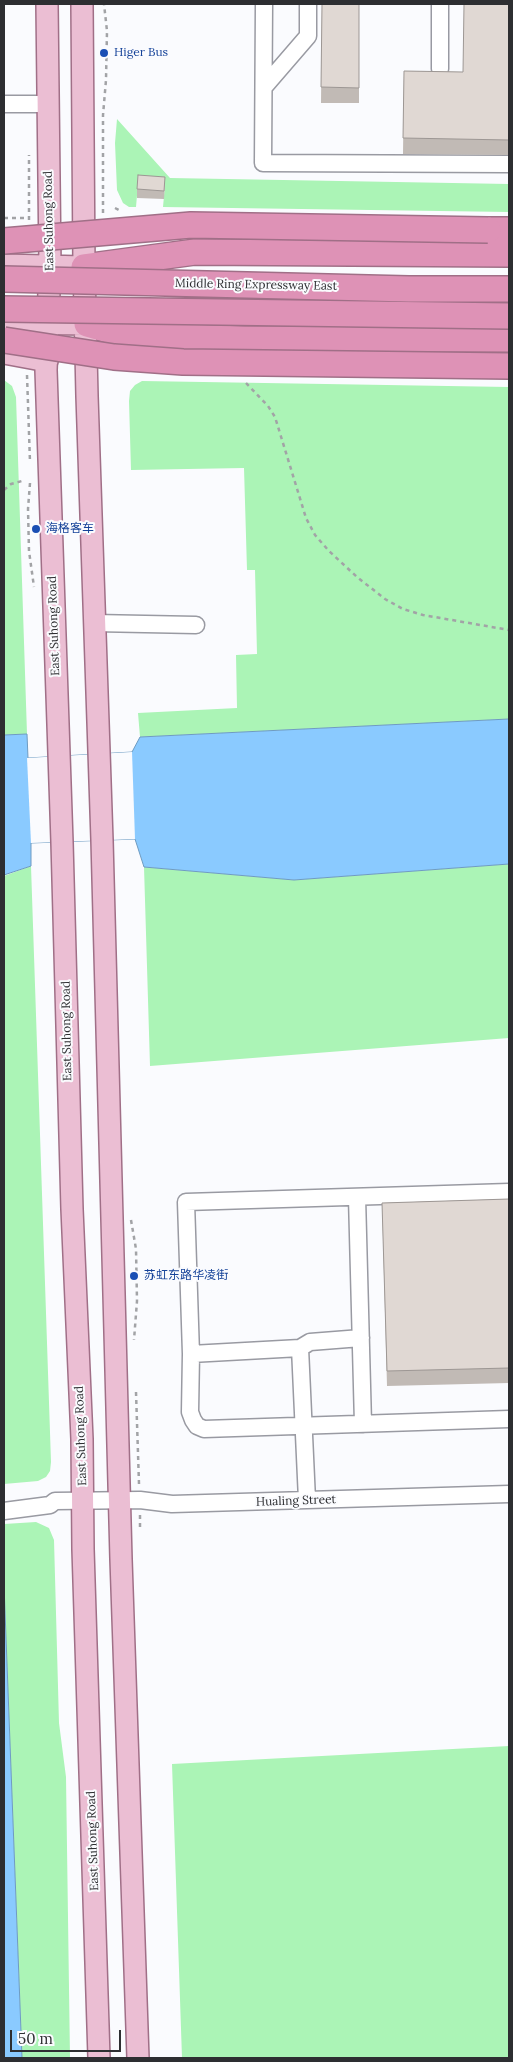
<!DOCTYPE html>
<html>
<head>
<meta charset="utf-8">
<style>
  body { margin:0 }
  #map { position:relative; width:513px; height:2062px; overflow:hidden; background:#fafbfe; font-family:Lora,serif }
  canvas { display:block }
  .frame { position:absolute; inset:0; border:5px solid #2d2e31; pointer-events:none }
  .scale { position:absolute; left:10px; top:2030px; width:111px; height:22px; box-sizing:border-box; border:2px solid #2d2e31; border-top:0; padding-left:6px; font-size:15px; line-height:18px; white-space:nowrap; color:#2d2e31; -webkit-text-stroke:4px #fafbfe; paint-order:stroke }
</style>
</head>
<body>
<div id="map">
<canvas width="513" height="2062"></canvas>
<div class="frame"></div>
<div class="scale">50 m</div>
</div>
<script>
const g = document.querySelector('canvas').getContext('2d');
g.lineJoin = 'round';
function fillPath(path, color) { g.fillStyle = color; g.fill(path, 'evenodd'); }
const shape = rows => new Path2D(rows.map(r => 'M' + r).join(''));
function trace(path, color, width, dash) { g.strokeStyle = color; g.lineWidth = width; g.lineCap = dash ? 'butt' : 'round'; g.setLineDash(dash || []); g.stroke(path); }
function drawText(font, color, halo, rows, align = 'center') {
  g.font = font + ' Lora,"Noto Sans SC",serif'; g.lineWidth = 4; g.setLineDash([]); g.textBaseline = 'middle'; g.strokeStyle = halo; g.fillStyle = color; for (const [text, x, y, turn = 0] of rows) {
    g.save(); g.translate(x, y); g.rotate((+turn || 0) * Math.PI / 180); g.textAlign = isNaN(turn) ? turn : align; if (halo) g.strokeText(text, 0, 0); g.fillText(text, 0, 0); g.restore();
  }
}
const green = shape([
  [117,119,170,178,509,184,509,212,163,207,165,185,138,184,136,207,129,207,123,203,117,190,115,143],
  [4,380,12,386,16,397,27,734,4,735],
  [142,381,509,387,509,719,140,737,138,713,237,708,236,655,257,654,255,570,247,570,244,468,131,470,129,401,130,391,135,385],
  [509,864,509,1038,150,1066,144,867,294,880],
  [31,866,51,1462,50,1471,46,1477,38,1481,4,1484,4,876],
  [36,1522,49,1528,54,1540,59,1723,66,1777,70,2058,22,2058,4,1585,4,1524],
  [509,1746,509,2058,182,2058,172,1764]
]);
const water = shape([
  [509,719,509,864,294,880,144,867,135,839,31,843,31,866,4,875,4,735,27,734,28,758,132,752,140,737,509,719],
  [4,1585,22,2058,4,2058,4,1585]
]);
const pier = shape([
  [132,752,135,839,31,843,27,758]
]);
const path = shape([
  [115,208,121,211],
  [103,213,103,115,106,80,107,31,104,4],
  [4,218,29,218],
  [29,220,29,155],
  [27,375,30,462],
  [246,383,268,406,275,417,306,518,315,535,329,551,357,577,385,599,403,609,423,615,509,630],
  [30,483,28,509,29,551,34,587],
  [4,490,11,484,22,481],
  [131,1220,136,1249,137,1301,134,1340],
  [136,1392,139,1484],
  [140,1527,140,1515]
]);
const minor = shape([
  [264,4,263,163,509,164],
  [440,69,440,4],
  [264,87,308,36,308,4],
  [4,104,48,104],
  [94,623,196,625],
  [509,1192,186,1202,191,1354,190,1412,193,1420,197,1426,204,1429,509,1419],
  [357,1197,363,1424],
  [300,1348,307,1500],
  [191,1354,300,1348,310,1342,361,1338],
  [4,1511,50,1505,55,1501,140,1500,172,1504,509,1494]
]);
const major = shape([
  [47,4,50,266,46,370,62,842,72,1209,82,1439,83,1549,99,2058],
  [82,4,84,267,87,396,102,840,121,1559,138,2058],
  [4,265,84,267],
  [4,323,87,324],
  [4,353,47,361]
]);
const highway = shape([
  [488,230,509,230],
  [84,267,195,252,509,254],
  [87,324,115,332,160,336,244,339,509,339]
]);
const highwayBridge = shape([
  [4,241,191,225,488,230],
  [4,279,409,289,509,289],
  [4,309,509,316],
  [4,340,114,357,183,362,509,366]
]);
const wall = shape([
  [322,4,359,4,359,103,321,103],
  [509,4,509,155,403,154,404,71,463,72],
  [165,185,164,199,137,198,137,189],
  [509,1199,509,1383,387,1386,382,1203]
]);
const building = shape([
  [322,4,359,4,359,88,321,87,322,4],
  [464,4,509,4,509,140,403,138,404,71,463,72,464,4],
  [138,175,165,177,164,191,137,189,138,175],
  [509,1199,509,1368,387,1371,382,1203,509,1199]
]);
const markers = [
  [104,53,5,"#1a4fb4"],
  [36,529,5,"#1a4fb4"],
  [134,1276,5,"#1a4fb4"]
];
const transitNames = [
  ["Higer Bus",114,53],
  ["海格客车",46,529],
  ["苏虹东路华凌街",144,1276]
];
const streetNames = [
  ["East Suhong Road",49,221,-91],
  ["Middle Ring Expressway East",256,285,1],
  ["East Suhong Road",54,626,-92],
  ["East Suhong Road",67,1031,-91],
  ["East Suhong Road",81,1436,-92],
  ["Hualing Street",296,1501,-2],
  ["East Suhong Road",93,1841,-92]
];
fillPath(green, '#abf4b6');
fillPath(water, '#8acaff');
trace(water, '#6e9bc1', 1);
fillPath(pier, '#fafbfe');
trace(minor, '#999aa2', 19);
trace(major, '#a06f87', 24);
trace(highway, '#a06f87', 28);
trace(path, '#a2a3a6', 2.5, [4, 4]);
trace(minor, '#fff', 16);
trace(major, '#ebbed3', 21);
trace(highway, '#de92b6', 25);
trace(highwayBridge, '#a06f87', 28, []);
trace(highwayBridge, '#de92b6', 25);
fillPath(wall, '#c1bab5');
fillPath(building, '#e0d8d3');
trace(building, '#9d9794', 1);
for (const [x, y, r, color] of markers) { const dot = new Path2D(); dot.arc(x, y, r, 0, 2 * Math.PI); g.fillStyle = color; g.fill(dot); trace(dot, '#fafbfe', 2); }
drawText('12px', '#164399', '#fafbfe', transitNames, 'left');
drawText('12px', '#2d2e31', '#fafbfe', streetNames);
</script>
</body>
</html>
